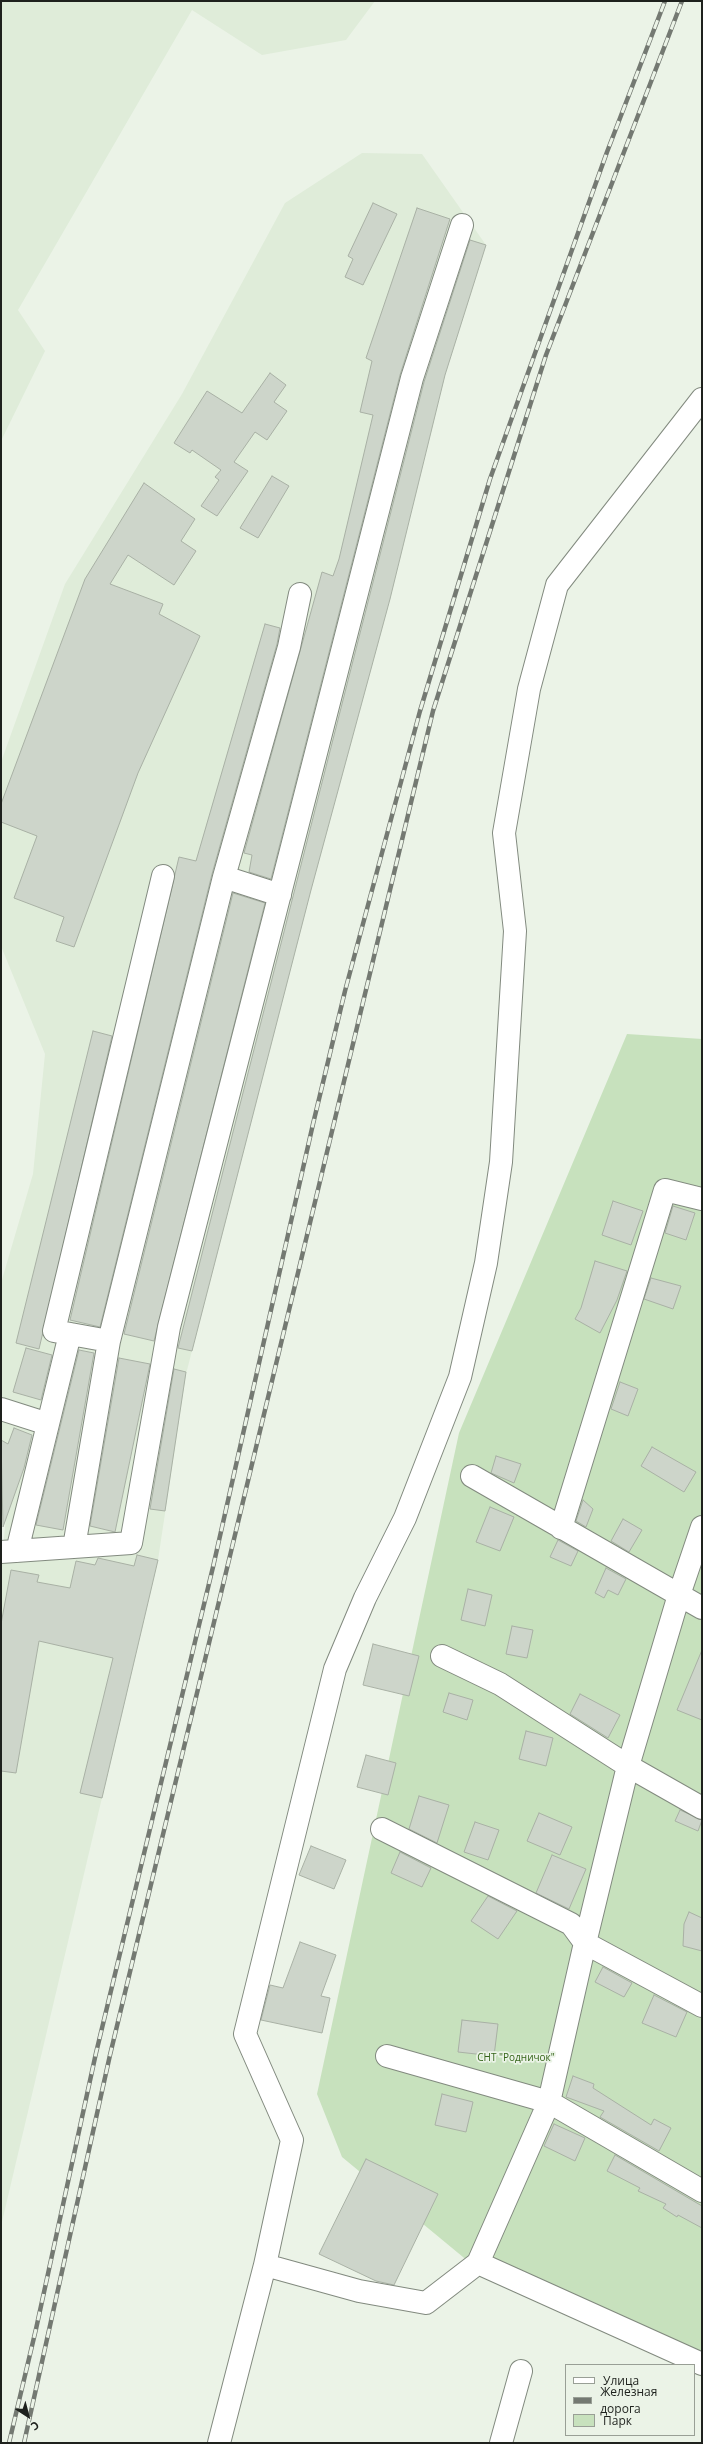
<!DOCTYPE html>
<html>
<head>
<meta charset="utf-8">
<style>
  body { margin:0 }
  #map { position:relative; width:703px; height:2444px; overflow:hidden; background:#ebf3e7; font-family:"Open Sans",sans-serif }
  canvas { display:block }
  .frame { position:absolute; inset:0; border:2px solid #1e211d; pointer-events:none }
  .legend { position:absolute; left:565px; top:2364px; width:130px; height:72px; box-sizing:border-box; background:#ebf3e7; border:1px solid #999f96; margin:0; padding:5px 7px; list-style:none; font-size:12px; color:#1e211d }
  .legend li { display:flex; align-items:center; gap:8px; height:20px }
  .legend b { width:20px; border:1px solid #999f96 }
  .north { position:absolute; left:8px; top:2396px; width:40px; height:40px; -webkit-text-stroke:3px #ebf3e7; paint-order:stroke; rotate:144deg; font-size:11px; font-weight:700; line-height:16px; text-align:center; color:#1e211d }
  .north::after { content:''; display:block; margin:auto; width:14px; height:18px; background:#1e211d; clip-path:polygon(50% 0,100% 100%,50% 72%,0 100%) }
</style>
</head>
<body>
<div id="map">
<canvas width="703" height="2444"></canvas>
<div class="frame"></div>
<ul class="legend">
<li><b style="height:5px;background:#fff"></b>Улица</li>
<li><b style="height:5px;background:#747972"></b>Железная дорога</li>
<li><b style="height:11px;background:#c7e1bd"></b>Парк</li>
</ul>
<div class="north">С</div>
</div>
<script>
const g = document.querySelector('canvas').getContext('2d');
g.lineJoin = 'round';
function fillPath(path, color) { g.fillStyle = color; g.fill(path, 'evenodd'); }
const shape = rows => new Path2D(rows.map(r => 'M' + r).join(''));
function trace(path, color, width, dash) { g.strokeStyle = color; g.lineWidth = width; g.lineCap = dash ? 'butt' : 'round'; g.setLineDash(dash || []); g.stroke(path); }
function drawText(font, color, halo, rows, align = 'center') {
  g.font = font + ' "Open Sans",sans-serif'; g.lineWidth = 3.5; g.setLineDash([]); g.textBaseline = 'middle'; g.strokeStyle = halo; g.fillStyle = color; for (const [text, x, y, turn = 0] of rows) {
    g.save(); g.translate(x, y); g.rotate((+turn || 0) * Math.PI / 180); g.textAlign = isNaN(turn) ? turn : align; if (halo) g.strokeText(text, 0, 0); g.fillText(text, 0, 0); g.restore();
  }
}
const built = shape([
  [1,1,375,1,346,40,262,55,192,10,18,310,45,351,1,441],
  [362,153,422,154,486,245,445,375,390,599,311,890,186,1374,158,1560,1,2226,1,1570,6,1517,1,1515,1,1283,33,1174,45,1054,1,946,1,762,65,584,182,394,285,203]
]);
const green = shape([
  [627,1034,702,1039,702,2377,694,2373,694,2365,469,2262,342,2157,317,2094,459,1433]
]);
const building = shape([
  [373,203,397,214,363,285,345,277,353,259,348,256,373,203],
  [417,208,450,219,400,375,271,879,249,872,252,855,244,853,322,572,333,576,339,559,373,415,360,412,372,361,366,358,417,208],
  [470,240,486,245,445,375,390,599,311,890,192,1351,178,1348,424,382,470,240],
  [270,373,286,385,274,402,287,411,267,440,255,432,234,462,248,471,217,516,201,506,219,480,215,477,221,470,192,450,190,453,174,443,207,391,242,413,270,373],
  [272,476,289,486,258,538,240,528,272,476],
  [144,483,195,519,181,541,196,551,174,585,128,555,110,584,163,604,159,614,200,636,138,773,74,947,56,941,64,917,14,898,37,836,1,822,1,804,85,579,144,483],
  [265,624,280,628,277,644,212,874,100,1327,70,1320,179,857,196,861,265,624],
  [233,893,265,903,154,1341,124,1334,233,893],
  [93,1031,112,1036,39,1349,16,1343,93,1031],
  [613,1201,643,1211,631,1245,602,1235,613,1201],
  [673,1206,695,1213,686,1240,665,1233,673,1206],
  [595,1261,627,1271,617,1300,600,1333,575,1319,581,1308,595,1261],
  [651,1278,681,1286,673,1309,644,1299,651,1278],
  [26,1348,52,1355,41,1400,13,1392,26,1348],
  [79,1350,94,1353,63,1530,36,1525,79,1350],
  [119,1358,150,1364,115,1532,90,1526,119,1358],
  [174,1369,186,1372,165,1511,150,1509,174,1369],
  [620,1382,638,1389,628,1416,611,1409,620,1382],
  [14,1428,32,1435,24,1468,3,1527,1,1440,8,1444,14,1428],
  [652,1447,696,1472,684,1492,641,1466,652,1447],
  [496,1456,521,1464,514,1483,491,1473,496,1456],
  [583,1500,593,1509,586,1527,576,1521,583,1500],
  [490,1507,514,1517,500,1551,476,1542,490,1507],
  [623,1519,642,1530,629,1552,611,1541,623,1519],
  [558,1540,578,1551,571,1566,550,1557,558,1540],
  [137,1555,158,1560,102,1798,80,1793,113,1658,39,1641,16,1773,1,1771,1,1624,11,1570,39,1575,37,1582,70,1588,76,1561,95,1565,98,1558,134,1566,137,1555],
  [606,1568,626,1579,618,1595,608,1590,604,1598,595,1593,606,1568],
  [468,1589,492,1595,485,1626,461,1620,468,1589],
  [512,1626,533,1630,527,1658,506,1654,512,1626],
  [373,1644,419,1656,409,1696,363,1685,373,1644],
  [702,1650,702,1720,677,1710,702,1650],
  [449,1693,473,1700,467,1720,443,1712,449,1693],
  [580,1694,620,1715,608,1738,570,1714,580,1694],
  [526,1731,553,1738,546,1766,519,1759,526,1731],
  [366,1755,396,1763,388,1795,357,1787,366,1755],
  [419,1796,449,1805,437,1843,409,1829,419,1796],
  [680,1810,702,1820,698,1831,675,1821,680,1810],
  [539,1813,572,1827,560,1855,527,1841,539,1813],
  [475,1822,499,1830,488,1860,464,1852,475,1822],
  [311,1846,346,1860,334,1889,299,1875,311,1846],
  [400,1852,431,1868,422,1887,391,1873,400,1852],
  [552,1855,586,1869,569,1909,536,1893,552,1855],
  [488,1896,517,1911,498,1939,471,1921,488,1896],
  [689,1912,702,1918,702,1951,683,1946,684,1924,689,1912],
  [300,1942,336,1955,321,1996,330,1998,322,2033,261,2020,270,1985,283,1988,300,1942],
  [603,1967,632,1983,624,1997,595,1982,603,1967],
  [654,1995,687,2012,676,2037,642,2023,654,1995],
  [462,2020,498,2024,494,2056,458,2052,462,2020],
  [573,2076,594,2084,593,2088,651,2125,654,2119,671,2128,659,2151,600,2117,604,2111,566,2097,573,2076],
  [442,2094,473,2102,466,2132,435,2125,442,2094],
  [554,2124,585,2138,575,2161,544,2146,554,2124],
  [615,2155,702,2206,702,2228,678,2215,677,2217,663,2208,666,2204,638,2191,640,2188,607,2171,615,2155],
  [366,2159,438,2194,394,2285,376,2281,319,2254,366,2159]
]);
const minor = shape([
  [224,877,289,647,300,594],
  [109,1341,54,1331,163,876],
  [1,1409,48,1424],
  [472,1476,702,1608],
  [561,1528,665,1190,702,1199],
  [74,1547,109,1341,224,877,280,895],
  [17,1551,70,1334],
  [1,1552,131,1543,169,1327,412,378,462,225],
  [442,1656,500,1684,628,1766,702,1808],
  [382,1829,571,1924,585,1943,702,2006],
  [387,2056,549,2102,702,2191],
  [478,2263,702,2364],
  [265,2265,359,2291,426,2303,478,2263,549,2102,585,1943,628,1766,679,1595,702,1527],
  [219,2443,265,2265,292,2140,245,2034,335,1669,365,1598,405,1518,460,1377,486,1263,501,1162,515,931,504,833,529,689,557,585,702,399],
  [501,2443,521,2371]
]);
const rail = shape([
  [9,2443,36,2329,96,2053,213,1567,313,1124,345,991,420,711,490,479,607,152,665,1],
  [24,2443,110,2055,433,711,546,355,682,1]
]);
const parkNames = [
  ["СНТ \"Родничок\"",516,2058]
];
fillPath(built, '#dfecd9');
fillPath(green, '#c7e1bd');
fillPath(building, '#cdd5ca');
trace(building, '#a9b1a5', 1);
trace(minor, '#828a7f', 24);
trace(minor, '#fff', 22);
trace(rail, '#747972', 4.5);
trace(rail, '#ebf3e7', 3, [9]);
drawText('10px', '#356519', '#ebf3e7', parkNames);
</script>
</body>
</html>
